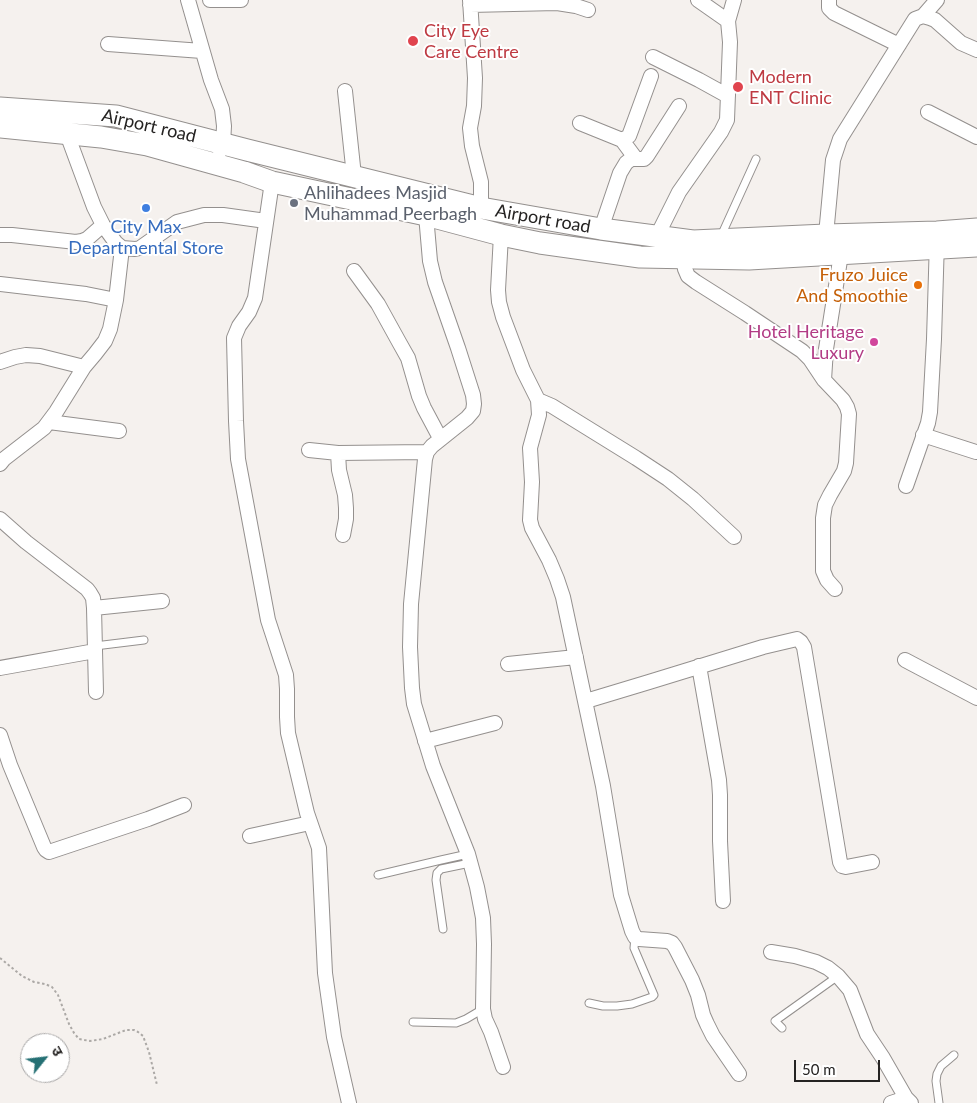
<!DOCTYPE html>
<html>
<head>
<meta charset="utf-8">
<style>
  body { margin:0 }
  #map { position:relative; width:977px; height:1103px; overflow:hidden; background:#f5f1ee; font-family:Lato,"Noto Sans Devanagari",sans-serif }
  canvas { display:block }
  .north { position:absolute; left:20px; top:1033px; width:50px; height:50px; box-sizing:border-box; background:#fff; border:1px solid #a8a7a7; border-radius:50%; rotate:61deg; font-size:14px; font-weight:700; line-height:20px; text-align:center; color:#252322 }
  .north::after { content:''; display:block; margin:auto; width:18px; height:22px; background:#257074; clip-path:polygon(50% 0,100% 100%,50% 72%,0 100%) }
  .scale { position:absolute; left:794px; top:1060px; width:86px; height:22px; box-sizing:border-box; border:2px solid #252322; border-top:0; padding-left:6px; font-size:15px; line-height:18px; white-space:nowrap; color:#252322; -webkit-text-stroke:4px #fff; paint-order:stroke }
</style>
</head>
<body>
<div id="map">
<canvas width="977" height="1103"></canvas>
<div class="north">उ</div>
<div class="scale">50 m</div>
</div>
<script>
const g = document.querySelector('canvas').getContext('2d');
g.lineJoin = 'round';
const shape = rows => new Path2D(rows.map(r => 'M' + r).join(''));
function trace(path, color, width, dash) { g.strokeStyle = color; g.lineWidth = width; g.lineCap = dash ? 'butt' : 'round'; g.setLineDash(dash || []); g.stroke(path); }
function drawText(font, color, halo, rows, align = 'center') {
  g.font = font + ' Lato,sans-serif'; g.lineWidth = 4; g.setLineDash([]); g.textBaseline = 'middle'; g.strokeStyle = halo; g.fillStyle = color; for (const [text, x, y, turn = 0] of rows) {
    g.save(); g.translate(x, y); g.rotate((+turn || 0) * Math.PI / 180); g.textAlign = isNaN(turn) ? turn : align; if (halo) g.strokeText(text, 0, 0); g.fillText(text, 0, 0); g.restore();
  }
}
const path = shape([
  [0,958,22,976,34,982,45,984,52,987,58,995,69,1024,74,1033,79,1039,90,1041,103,1039,126,1030,134,1030,138,1032,143,1036,149,1052,157,1085]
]);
const service = shape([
  [721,236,756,159],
  [95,646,144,640],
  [378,875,441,860,468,854],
  [443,929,436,880,437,873,441,869,470,863],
  [589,1003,603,1006,617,1006,632,1004,652,997,654,995,634,948,635,937],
  [413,1022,456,1023,466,1019,483,1009],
  [782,1028,775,1021,838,976],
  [939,1103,936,1081,937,1074,941,1066,954,1055]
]);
const minor = shape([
  [188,0,211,80,222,109,224,126,223,144,220,151],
  [210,0,241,0],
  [470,0,475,78,474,106,470,128,472,146,481,182,481,208],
  [698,0,728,21],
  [829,0,829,8,834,13,899,45],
  [470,5,557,3,576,6,588,10],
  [923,16,937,0],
  [108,44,202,51],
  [653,57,699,80,728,96],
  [345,91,354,176],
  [928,112,977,137],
  [580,123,622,140,636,159],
  [67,134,94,207,103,225,116,243,122,248,135,249,140,248,177,222,204,215,223,215,266,221],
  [622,140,629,136,632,128,651,76],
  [272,182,255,298,249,312,239,326,234,338,236,421,238,459,268,620,286,675,287,689,287,717,288,733,307,813,319,848,325,973,334,1037,349,1103],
  [426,215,430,261,435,282,458,348,473,395,474,404,473,411,467,418,432,446,427,452,425,459,411,604,410,647,412,688,414,704,433,766,468,854,477,887,483,918,484,944,483,1009,485,1019,491,1032,503,1067],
  [601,229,620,173,626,163,631,159,644,159,647,156,679,106],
  [0,235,12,235,76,242,82,241,87,239,103,225],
  [501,235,498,290,499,302,503,317,523,370,538,400,539,415,530,448,532,482,530,520,532,528,549,560,557,579,563,597,603,786,621,895,632,931,635,937,639,939,667,941,672,943,675,947,692,980,698,995,703,1015,707,1024,713,1036,739,1074],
  [826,235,833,160,840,139,915,19,923,16,930,18,935,20,961,43,977,50],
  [657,236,679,192,721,132,727,120,730,42,728,21,734,0],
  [683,258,685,269,688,276,696,282,745,313,802,351,810,359,824,380,843,400,847,407,849,414,846,463,844,471,830,495,825,505,823,518,823,571,827,580,835,589],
  [354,271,378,304,399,342,408,358,419,396,424,408,440,438],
  [0,284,86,294,116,300],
  [0,362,15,357,26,355,40,356,84,367],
  [824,380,826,349,841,254],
  [538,400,552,406,636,458,668,479,693,499,734,537],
  [49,422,119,431],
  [923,435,976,452],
  [309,450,338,453,427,452],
  [338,453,339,470,345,495,346,508,346,519,343,535],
  [0,464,4,459,44,428,56,412,84,367,95,354,105,341,110,329,116,300,122,248],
  [906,486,928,423,930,412,934,339,937,240],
  [0,519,26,542,87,589,90,593,93,598,94,608,96,692],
  [94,608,162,601],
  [905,660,977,698],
  [508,664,576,657],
  [699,666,719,780,720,795,720,841,723,901],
  [0,668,95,651],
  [586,701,649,682,763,647,797,639,801,642,804,647,840,862,842,866,846,867,872,862],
  [0,735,10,765,44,847,46,850,49,852,148,819,184,805],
  [425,741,495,723],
  [250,836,310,823],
  [771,952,795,956,816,962,828,968,838,976,850,990,867,1034,883,1058,906,1098,911,1103],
  [891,1103,906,1098]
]);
const primary = shape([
  [0,108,116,116,247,150,481,208,601,229,693,241,826,235,937,232,977,229],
  [0,127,101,137,147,145,244,172,272,182,426,215,501,235,540,243,640,257,749,259,977,246]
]);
const markers = [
  [413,41,6,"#e0444e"],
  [738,87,6,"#e0444e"],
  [294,203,5,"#6b7280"],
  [146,208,5,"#3f7fe0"],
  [918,285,5,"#e8710a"],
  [874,342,5,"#d1479c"]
];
const healthNames = [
  ["City Eye",424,31],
  ["Care Centre",424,52],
  ["Modern",749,77],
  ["ENT Clinic",749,98]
];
const streetNames = [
  ["Airport road",149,126,13],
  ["Airport road",543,219,10]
];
const worshipNames = [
  ["Ahlihadees Masjid",304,193],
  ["Muhammad Peerbagh",304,214]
];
const shopNames = [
  ["City Max",146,227],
  ["Departmental Store",146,248]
];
const foodNames = [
  ["Fruzo Juice",908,275],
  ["And Smoothie",908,296]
];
const hotelNames = [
  ["Hotel Heritage",864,332],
  ["Luxury",864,353]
];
trace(service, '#94908e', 9);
trace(minor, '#94908e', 16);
trace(primary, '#94908e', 23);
trace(path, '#aca9a6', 2, [2.5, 2.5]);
trace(service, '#fff', 7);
trace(minor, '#fff', 14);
trace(primary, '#fff', 21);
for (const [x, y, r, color] of markers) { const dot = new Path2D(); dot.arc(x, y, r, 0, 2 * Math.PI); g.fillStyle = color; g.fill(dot); trace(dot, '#fff', 2); }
drawText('18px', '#be3a42', '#fff', healthNames, 'left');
drawText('18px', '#252322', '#fff', streetNames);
drawText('18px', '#5b616d', '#fff', worshipNames, 'left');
drawText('18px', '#366cbe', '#fff', shopNames);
drawText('18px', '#c56008', '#fff', foodNames, 'right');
drawText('18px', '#b23c85', '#fff', hotelNames, 'right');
</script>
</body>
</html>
